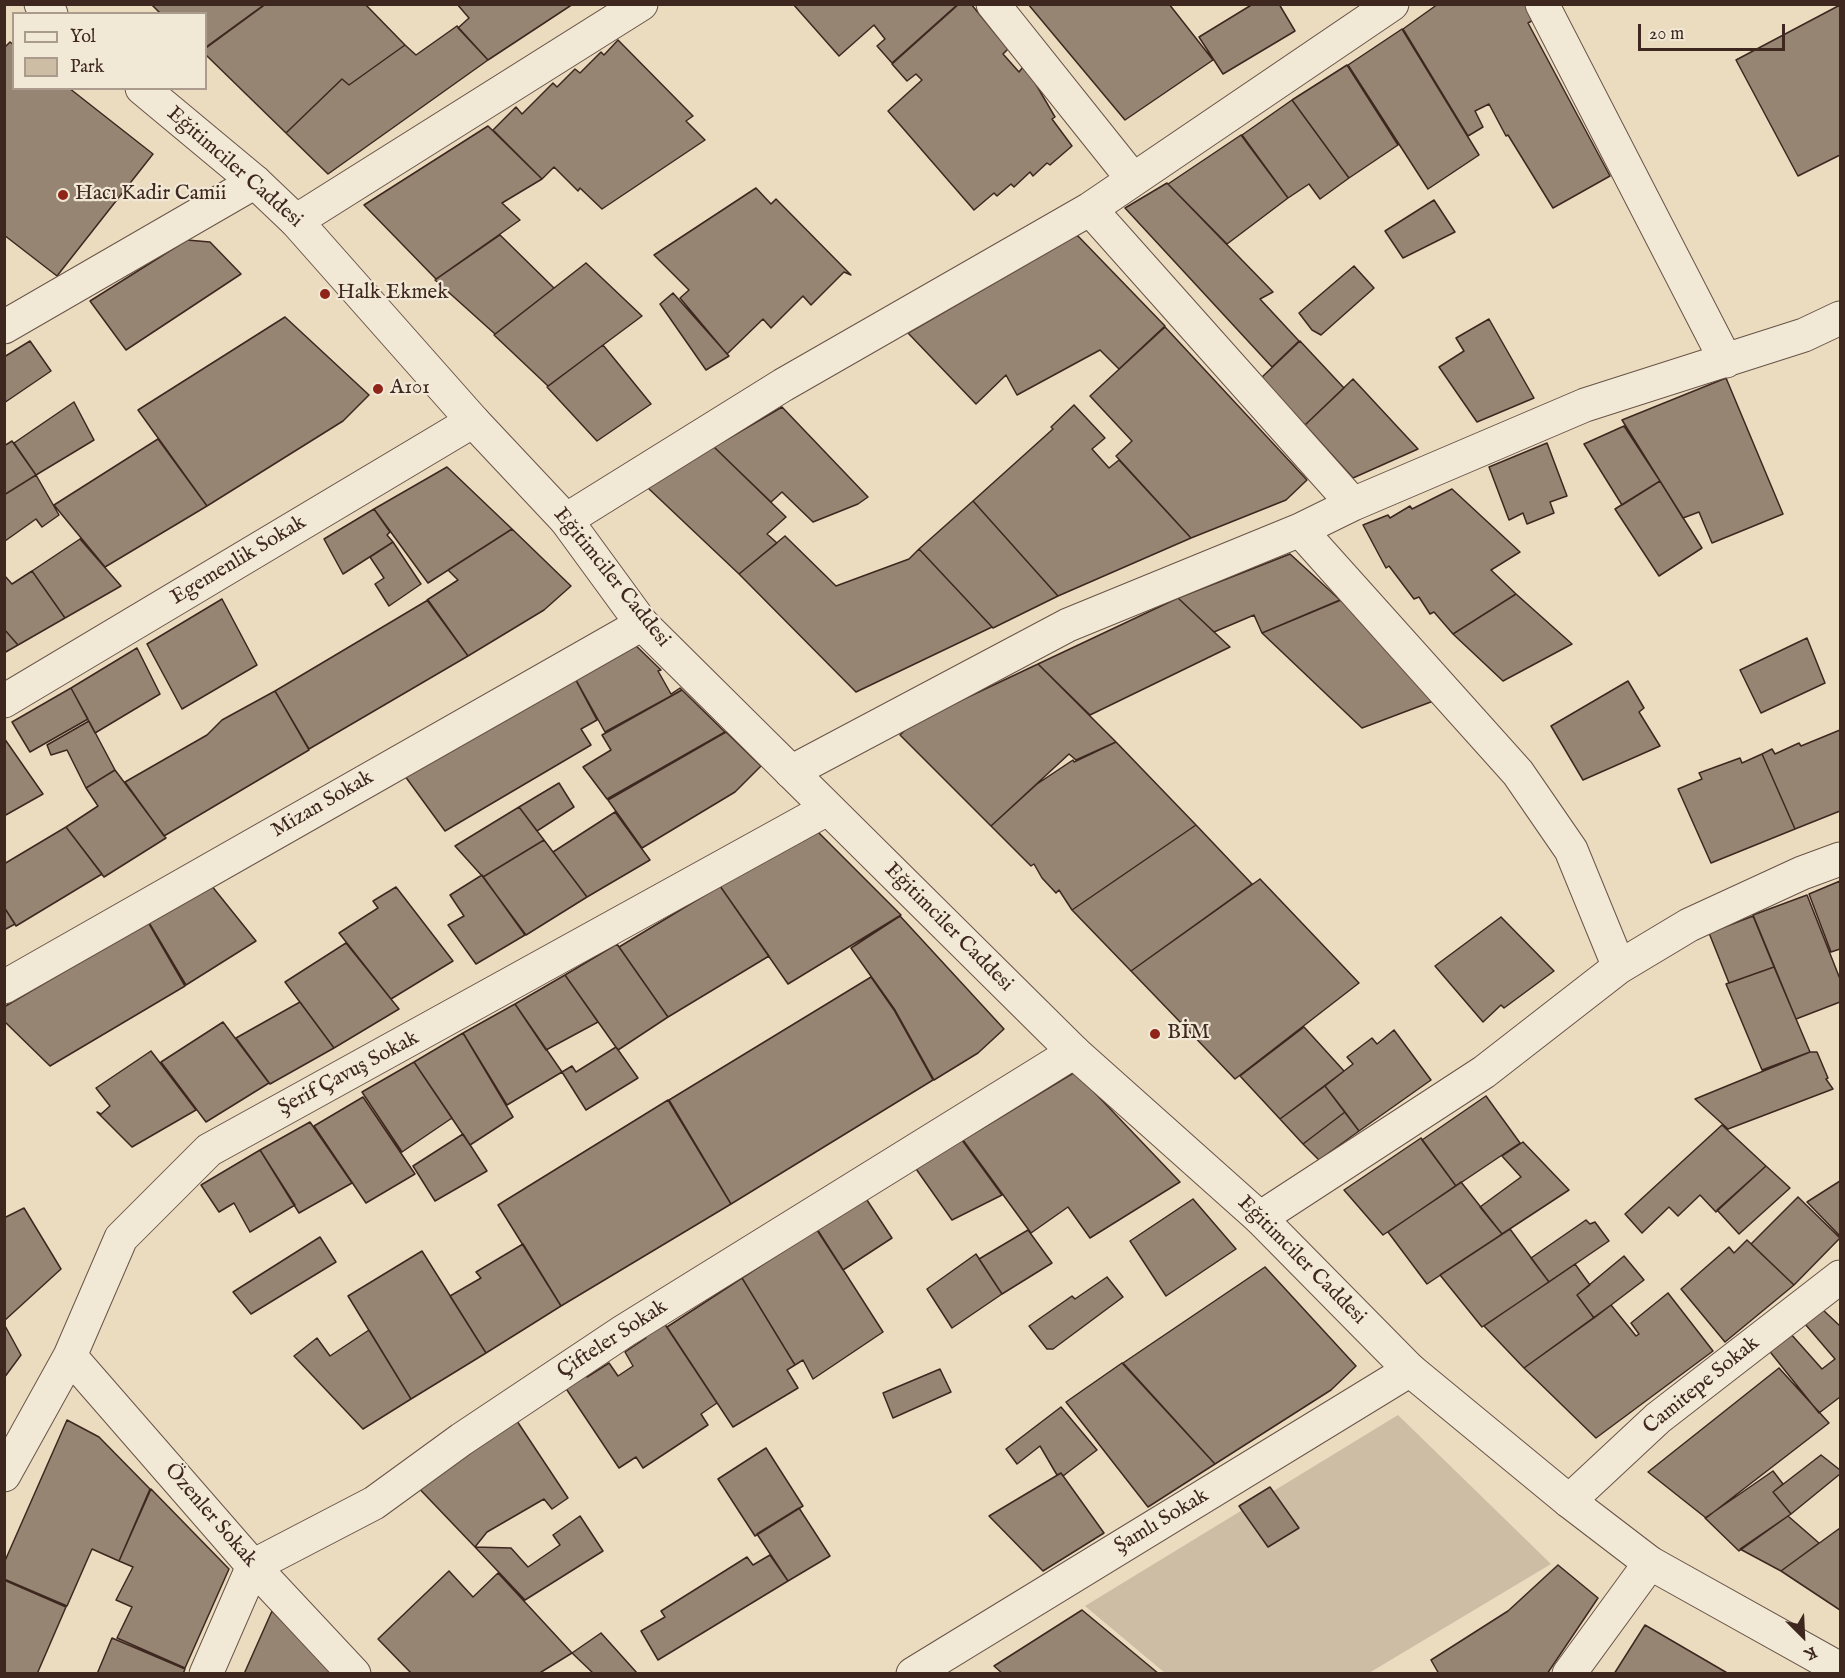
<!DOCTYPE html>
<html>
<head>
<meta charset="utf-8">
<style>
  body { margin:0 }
  #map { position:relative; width:1845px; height:1678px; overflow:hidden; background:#ebdcc0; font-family:"IM FELL English",serif }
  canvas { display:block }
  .frame { position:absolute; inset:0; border:6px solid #3d271f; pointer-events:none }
  .legend { position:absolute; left:12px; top:12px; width:195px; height:78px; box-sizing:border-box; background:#f2e8d6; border:2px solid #aa9b8d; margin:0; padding:8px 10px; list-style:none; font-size:18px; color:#3d271f }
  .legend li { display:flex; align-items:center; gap:12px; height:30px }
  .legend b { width:30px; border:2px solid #aa9b8d }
  .north { position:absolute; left:1773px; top:1606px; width:60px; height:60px; -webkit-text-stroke:4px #f2e8d6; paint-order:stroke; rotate:156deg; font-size:16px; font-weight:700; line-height:24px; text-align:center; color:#3d271f }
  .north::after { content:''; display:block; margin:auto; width:21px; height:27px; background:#3d271f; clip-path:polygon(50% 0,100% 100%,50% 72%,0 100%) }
  .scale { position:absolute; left:1638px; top:24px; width:147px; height:27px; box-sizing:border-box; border:3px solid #3d271f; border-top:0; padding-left:8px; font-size:18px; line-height:21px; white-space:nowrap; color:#3d271f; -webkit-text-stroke:4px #f2e8d6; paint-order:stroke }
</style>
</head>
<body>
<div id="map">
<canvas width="1845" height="1678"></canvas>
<div class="frame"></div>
<ul class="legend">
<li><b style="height:8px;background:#f2e8d6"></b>Yol</li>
<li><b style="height:16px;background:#cdbda5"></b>Park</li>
</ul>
<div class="north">K</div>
<div class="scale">20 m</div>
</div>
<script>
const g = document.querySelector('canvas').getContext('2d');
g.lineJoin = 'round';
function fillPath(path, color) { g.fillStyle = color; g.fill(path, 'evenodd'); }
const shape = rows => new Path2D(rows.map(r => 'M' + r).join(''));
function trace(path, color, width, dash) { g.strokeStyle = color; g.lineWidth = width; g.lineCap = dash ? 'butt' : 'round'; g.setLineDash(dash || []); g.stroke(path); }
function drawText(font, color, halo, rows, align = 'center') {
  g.font = font + ' "IM FELL English",serif'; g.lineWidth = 4.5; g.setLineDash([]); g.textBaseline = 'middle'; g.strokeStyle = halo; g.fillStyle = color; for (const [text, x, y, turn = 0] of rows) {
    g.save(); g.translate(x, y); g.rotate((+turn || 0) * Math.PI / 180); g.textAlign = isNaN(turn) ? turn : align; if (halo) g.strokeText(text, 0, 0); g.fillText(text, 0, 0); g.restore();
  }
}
const green = shape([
  [1398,1415,1551,1564,1369,1673,1165,1673,1085,1606]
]);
const building = shape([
  [151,4,265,4,206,47,206,14,161,14,151,4],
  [266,4,365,4,405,45,349,85,342,79,286,133,206,55,206,48,266,4],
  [457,4,573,4,488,60,458,28,469,18,457,4],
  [793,4,958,4,892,63,877,46,885,39,874,25,839,56,793,4],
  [959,4,971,4,1008,49,1003,54,1019,72,1023,67,1034,81,1055,117,1052,119,1072,146,1050,165,1047,163,1033,176,1030,172,1014,187,1011,184,997,196,994,193,974,210,888,111,922,80,916,74,907,81,892,64,959,4],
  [1028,4,1169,4,1213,60,1125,120,1028,4],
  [1253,4,1279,4,1295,31,1223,74,1199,37,1253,4],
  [1438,4,1529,4,1537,18,1528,23,1610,176,1553,208,1508,135,1506,136,1489,104,1475,111,1483,127,1468,136,1403,29,1438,4],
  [1840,5,1840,155,1798,176,1736,60,1840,5],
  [457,26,488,60,328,174,286,133,342,79,349,85,405,45,416,55,457,26],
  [1402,29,1479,155,1428,189,1348,65,1402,29],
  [618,40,693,116,686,121,705,140,602,209,580,188,578,191,554,167,542,179,493,130,516,107,522,114,553,83,557,87,575,69,580,73,601,52,604,55,618,40],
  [10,42,14,45,14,88,69,88,153,154,57,276,4,235,4,48,10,42],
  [1347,65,1398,145,1349,178,1292,100,1347,65],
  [1292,100,1349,178,1320,199,1309,184,1288,198,1242,135,1292,100],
  [488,126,542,179,502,203,520,220,436,279,364,205,488,126],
  [1241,135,1288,198,1227,244,1168,184,1241,135],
  [1167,183,1273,292,1260,299,1299,341,1272,367,1125,208,1167,183],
  [756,188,771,204,776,199,851,275,844,272,811,305,803,296,771,328,763,319,727,354,680,298,689,290,654,255,756,188],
  [1434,200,1455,232,1403,258,1385,231,1434,200],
  [500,235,554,288,495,334,435,280,500,235],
  [1077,235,1165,326,1119,369,1100,350,1017,395,1006,375,976,404,908,333,1077,235],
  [187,240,210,242,241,274,126,350,90,301,187,240],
  [586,263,642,316,548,386,494,335,586,263],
  [1354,266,1374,288,1321,335,1312,330,1299,313,1354,266],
  [673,293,729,356,706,370,660,304,673,293],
  [285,317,369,395,343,421,207,506,138,410,285,317],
  [1489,319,1534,398,1477,422,1439,367,1464,351,1456,338,1489,319],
  [1165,327,1307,480,1286,500,1191,538,1116,456,1132,441,1090,396,1165,327],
  [30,341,51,371,4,403,4,357,30,341],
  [1300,341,1344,388,1305,425,1261,378,1300,341],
  [603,345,651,404,597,441,547,387,603,345],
  [1726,378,1783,514,1712,543,1699,512,1683,518,1622,420,1726,378],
  [1353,379,1418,449,1353,478,1305,425,1353,379],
  [74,402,94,440,36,475,14,443,74,402],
  [1074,405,1105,438,1092,449,1109,468,1119,460,1191,538,1058,596,973,501,1053,429,1051,427,1074,405],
  [782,407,868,497,858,504,813,522,782,492,771,502,714,447,782,407],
  [1624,426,1660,481,1622,505,1584,444,1624,426],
  [158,439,207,506,105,567,54,505,158,439],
  [12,441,36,475,4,495,4,446,12,441],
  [1547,443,1567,496,1550,502,1554,513,1527,524,1523,513,1509,520,1489,467,1547,443],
  [714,447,786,517,767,534,777,543,739,574,648,488,714,447],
  [447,467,512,529,428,583,374,509,447,467],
  [36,475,59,515,42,527,36,519,5,541,4,495,36,475],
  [1660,481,1702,548,1659,576,1615,509,1660,481],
  [1452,489,1520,552,1491,570,1516,594,1453,634,1434,612,1430,614,1419,597,1414,599,1389,566,1386,568,1363,525,1388,515,1390,518,1410,506,1412,509,1452,489],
  [973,501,1058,596,993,628,919,549,973,501],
  [374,509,390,532,387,535,393,542,343,574,324,539,374,509],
  [512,529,571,586,544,610,468,656,427,600,458,580,448,570,512,529],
  [785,536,836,586,909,559,919,549,992,627,856,692,739,574,785,536],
  [80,539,121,586,65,618,32,571,80,539],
  [393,542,421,584,389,606,375,584,384,578,370,557,393,542],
  [1290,554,1340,600,1262,633,1254,615,1214,632,1178,598,1290,554],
  [32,571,65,618,18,645,4,629,4,575,12,584,32,571],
  [1516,594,1572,644,1503,681,1453,634,1516,594],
  [1178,598,1230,647,1090,715,1038,664,1178,598],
  [222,599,257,665,182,709,147,644,222,599],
  [428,600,468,656,309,749,275,691,428,600],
  [1341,600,1444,697,1362,728,1262,633,1341,600],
  [4,629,18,645,4,653,4,629],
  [628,638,661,670,658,671,671,694,680,688,682,690,605,732,571,671,628,638],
  [1807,638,1825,683,1761,713,1740,670,1807,638],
  [137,648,160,694,95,733,71,688,137,648],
  [1038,664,1116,742,1076,760,1069,754,991,826,900,735,911,724,1038,664],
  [571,671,597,720,581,729,591,745,445,831,402,772,571,671],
  [1628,681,1644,708,1639,712,1660,746,1583,780,1551,726,1628,681],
  [71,688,88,719,30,752,12,722,71,688],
  [682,690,725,732,607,799,583,767,611,750,602,735,682,690],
  [275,691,309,750,164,836,125,782,207,735,222,720,275,691],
  [89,721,115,770,86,788,67,750,51,755,47,745,89,721],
  [1840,730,1840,811,1795,829,1762,754,1772,749,1775,754,1799,743,1801,746,1840,730],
  [726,732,761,766,735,792,642,848,608,800,726,732],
  [4,738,43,794,4,816,4,738],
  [1116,742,1196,825,1072,910,1059,890,1056,893,1042,878,1034,864,1031,866,991,826,1037,784,1073,760,1074,762,1116,742],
  [1762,754,1795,829,1711,863,1678,789,1702,779,1699,773,1740,758,1742,763,1762,754],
  [115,770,166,838,104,877,66,827,98,806,86,788,115,770],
  [559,783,574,807,537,831,519,807,559,783],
  [519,807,544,840,483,877,455,846,519,807],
  [615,812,650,860,587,897,553,852,615,812],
  [1196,825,1252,884,1131,971,1072,910,1196,825],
  [66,827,102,874,16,926,4,907,4,864,66,827],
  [816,830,901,915,788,984,720,886,816,830],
  [544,840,587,897,526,935,483,877,544,840],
  [482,875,525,935,476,964,448,925,464,916,450,895,482,875],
  [1260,879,1359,983,1235,1079,1131,971,1260,879],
  [1840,881,1840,949,1831,952,1809,894,1840,881],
  [211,885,256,941,186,985,148,921,211,885],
  [720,886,769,956,668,1017,619,947,720,886],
  [396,887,453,961,391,999,339,933,378,908,373,901,396,887],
  [1807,895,1840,979,1840,1002,1796,1019,1753,915,1807,895],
  [4,907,15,924,4,930,4,907],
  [900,916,1004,1029,978,1053,934,1080,895,1010,851,948,900,916],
  [1753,916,1774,967,1729,983,1709,933,1753,916],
  [1501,917,1554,971,1504,1008,1501,1005,1483,1022,1435,966,1501,917],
  [148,922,185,986,50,1066,4,1021,4,1007,148,922],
  [346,943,399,1009,334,1048,285,982,346,943],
  [617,944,668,1017,618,1050,565,975,617,944],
  [1774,967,1810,1052,1762,1070,1726,984,1774,967],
  [565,975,598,1022,546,1050,515,1004,565,975],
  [871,977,894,1010,933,1080,731,1204,669,1100,871,977],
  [300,1002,334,1048,270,1084,236,1038,300,1002],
  [515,1004,562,1072,507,1105,463,1033,515,1004],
  [223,1022,269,1083,206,1122,161,1062,223,1022],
  [1304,1027,1344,1071,1280,1119,1240,1076,1304,1027],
  [1394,1030,1431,1080,1359,1131,1325,1086,1353,1064,1347,1057,1372,1038,1377,1044,1394,1030],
  [463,1033,513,1117,470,1145,414,1062,463,1033],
  [616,1047,638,1078,586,1110,562,1072,572,1066,576,1072,616,1047],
  [151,1051,196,1110,132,1147,97,1112,101,1114,110,1106,96,1088,151,1051],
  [1810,1052,1817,1052,1828,1078,1826,1079,1833,1089,1728,1129,1695,1099,1810,1052],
  [414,1062,452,1118,402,1152,362,1092,414,1062],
  [1075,1072,1180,1182,1090,1238,1068,1207,1031,1233,963,1140,1075,1072],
  [1325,1086,1345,1112,1303,1144,1280,1119,1325,1086],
  [1486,1096,1520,1143,1456,1186,1422,1140,1486,1096],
  [363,1097,415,1174,366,1203,314,1126,363,1097],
  [668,1100,731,1204,561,1306,498,1205,668,1100],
  [1345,1112,1359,1131,1319,1160,1303,1144,1345,1112],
  [310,1122,352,1183,299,1213,260,1150,310,1122],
  [1722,1125,1766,1166,1716,1212,1700,1195,1678,1216,1669,1207,1642,1233,1625,1214,1722,1125],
  [463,1134,487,1171,435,1201,413,1166,463,1134],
  [1421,1138,1456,1186,1383,1235,1344,1190,1421,1138],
  [962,1140,1002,1195,952,1220,914,1166,962,1140],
  [1523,1142,1569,1190,1502,1234,1480,1207,1521,1177,1502,1156,1523,1142],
  [260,1150,295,1205,250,1232,234,1203,219,1212,201,1185,260,1150],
  [1766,1166,1790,1188,1739,1234,1717,1210,1766,1166],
  [1840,1181,1840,1236,1807,1202,1840,1181],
  [1461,1182,1502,1234,1427,1284,1388,1232,1461,1182],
  [863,1194,892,1238,843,1270,815,1227,863,1194],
  [1798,1197,1840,1238,1794,1285,1751,1244,1798,1197],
  [1193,1199,1236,1249,1166,1296,1130,1241,1193,1199],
  [24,1208,61,1269,4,1321,4,1218,24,1208],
  [1586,1220,1590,1224,1595,1222,1609,1241,1549,1282,1531,1258,1586,1220],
  [817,1229,883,1332,813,1379,803,1360,795,1365,742,1278,817,1229],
  [1510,1229,1549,1282,1482,1327,1440,1275,1510,1229],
  [1028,1230,1052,1263,1002,1294,979,1259,1028,1230],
  [320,1237,336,1262,251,1314,233,1292,320,1237],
  [1747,1240,1794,1285,1725,1342,1681,1289,1729,1247,1734,1253,1747,1240],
  [523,1244,561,1306,486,1353,450,1296,481,1278,476,1272,523,1244],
  [422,1251,486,1353,411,1399,348,1296,422,1251],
  [976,1254,1002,1294,952,1328,927,1289,976,1254],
  [1624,1256,1644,1280,1594,1318,1577,1295,1624,1256],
  [1575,1264,1590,1285,1577,1295,1594,1318,1524,1368,1484,1326,1575,1264],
  [1265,1267,1356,1366,1331,1390,1215,1464,1123,1363,1265,1267],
  [1107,1277,1123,1297,1053,1349,1047,1349,1029,1326,1072,1296,1075,1299,1107,1277],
  [742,1278,795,1365,787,1370,798,1388,733,1427,667,1327,742,1278],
  [1668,1293,1713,1351,1596,1438,1524,1368,1611,1305,1636,1336,1639,1334,1631,1323,1668,1293],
  [1822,1309,1840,1326,1840,1397,1819,1413,1767,1348,1790,1333,1822,1369,1835,1359,1805,1324,1822,1309],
  [664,1323,717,1403,701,1414,708,1425,643,1468,636,1457,619,1468,563,1384,585,1375,587,1377,609,1363,618,1376,633,1366,625,1352,646,1338,644,1335,664,1323],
  [4,1324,21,1355,4,1378,4,1324],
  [369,1330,411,1399,363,1429,294,1356,317,1338,330,1356,369,1330],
  [1122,1363,1215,1464,1148,1507,1066,1402,1122,1363],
  [1779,1368,1829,1423,1706,1518,1648,1472,1779,1368],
  [940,1369,951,1392,893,1418,883,1393,940,1369],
  [1061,1407,1097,1450,1063,1476,1061,1473,1057,1475,1040,1446,1017,1464,1006,1449,1061,1407],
  [513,1415,568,1498,552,1509,544,1499,487,1532,475,1547,410,1479,513,1415],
  [67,1420,99,1437,150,1489,119,1561,92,1549,67,1606,4,1579,4,1563,67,1420],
  [766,1448,803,1506,755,1536,718,1479,766,1448],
  [1821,1455,1840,1470,1840,1474,1791,1514,1773,1492,1821,1455],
  [1773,1471,1783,1484,1773,1492,1791,1514,1739,1551,1705,1518,1773,1471],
  [1061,1473,1104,1533,1043,1571,989,1516,1061,1473],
  [1270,1487,1299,1528,1268,1547,1239,1506,1270,1487],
  [151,1489,229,1569,185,1668,117,1638,132,1607,116,1600,133,1567,119,1561,151,1489],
  [799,1508,830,1556,788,1581,757,1534,799,1508],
  [580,1516,603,1551,525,1600,475,1547,511,1548,528,1567,560,1545,553,1535,580,1516],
  [1788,1516,1819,1543,1781,1571,1740,1549,1788,1516],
  [1840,1528,1840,1610,1781,1571,1840,1528],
  [770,1555,788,1581,658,1660,641,1631,665,1617,661,1611,747,1557,753,1565,770,1555],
  [1558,1565,1598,1598,1547,1674,1439,1674,1431,1660,1508,1611,1558,1565],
  [449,1571,473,1597,498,1573,572,1653,538,1674,412,1674,378,1639,449,1571],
  [4,1580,66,1607,37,1674,4,1674,4,1580],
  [1082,1610,1159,1674,1003,1674,994,1666,1082,1610],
  [272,1611,334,1674,244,1674,272,1611],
  [1645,1625,1729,1674,1614,1674,1645,1625],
  [601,1633,637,1673,594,1674,572,1653,601,1633],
  [112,1638,185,1669,183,1674,97,1674,112,1638]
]);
const minor = shape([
  [993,4,1132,178],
  [1542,4,1726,361],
  [1090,209,1353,504],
  [296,221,641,4],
  [4,327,255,182],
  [566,520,783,385,1090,209,1392,4],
  [1300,530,1518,773,1571,850,1619,967],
  [4,701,473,421],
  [791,772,1068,625,1300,530,1353,504,1585,405,1804,335,1840,318],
  [4,987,642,624],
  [1260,1218,1484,1072,1619,967,1689,925,1802,873,1840,859],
  [70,1356,253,1566,354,1674],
  [4,1475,70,1356,121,1238,209,1150,827,809],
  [1569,1501,1658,1418,1840,1277],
  [206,1674,253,1566,374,1503,462,1439,624,1331,1074,1052],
  [913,1674,1410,1370],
  [1569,1674,1650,1563]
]);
const tertiary = shape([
  [41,4,51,14],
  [142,88,255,182,296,221,473,421,566,520,642,624,1074,1052,1260,1218,1410,1370,1569,1501,1650,1563,1840,1669]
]);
const markers = [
  [63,195,6,"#8f2418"],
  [325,294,6,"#8f2418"],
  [378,389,6,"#8f2418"],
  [1155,1034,6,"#8f2418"]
];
const streetNames = [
  ["Eğitimciler Caddesi",234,168,41],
  ["Egemenlik Sokak",239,561,-31],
  ["Eğitimciler Caddesi",611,578,51],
  ["Mizan Sokak",323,805,-30],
  ["Eğitimciler Caddesi",948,928,45],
  ["Şerif Çavuş Sokak",349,1074,-28],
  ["Eğitimciler Caddesi",1301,1261,45],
  ["Çifteler Sokak",613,1340,-33],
  ["Camitepe Sokak",1702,1386,-39],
  ["Özenler Sokak",210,1516,49],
  ["Şamlı Sokak",1162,1522,-31]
];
const poiNames = [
  ["Hacı Kadir Camii",75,195],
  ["Halk Ekmek",337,294],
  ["A101",390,389],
  ["BİM",1167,1034]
];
fillPath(green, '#cdbda5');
fillPath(building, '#978573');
trace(building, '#3d271f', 1.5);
trace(minor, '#685447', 35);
trace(tertiary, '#685447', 35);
trace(minor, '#f2e8d6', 33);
trace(tertiary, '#f2e8d6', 33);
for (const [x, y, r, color] of markers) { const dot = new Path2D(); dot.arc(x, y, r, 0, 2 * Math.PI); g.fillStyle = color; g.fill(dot); trace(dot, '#f2e8d6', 2); }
drawText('21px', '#3d271f', '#f2e8d6', streetNames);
drawText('21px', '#3d271f', '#f2e8d6', poiNames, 'left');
</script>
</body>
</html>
